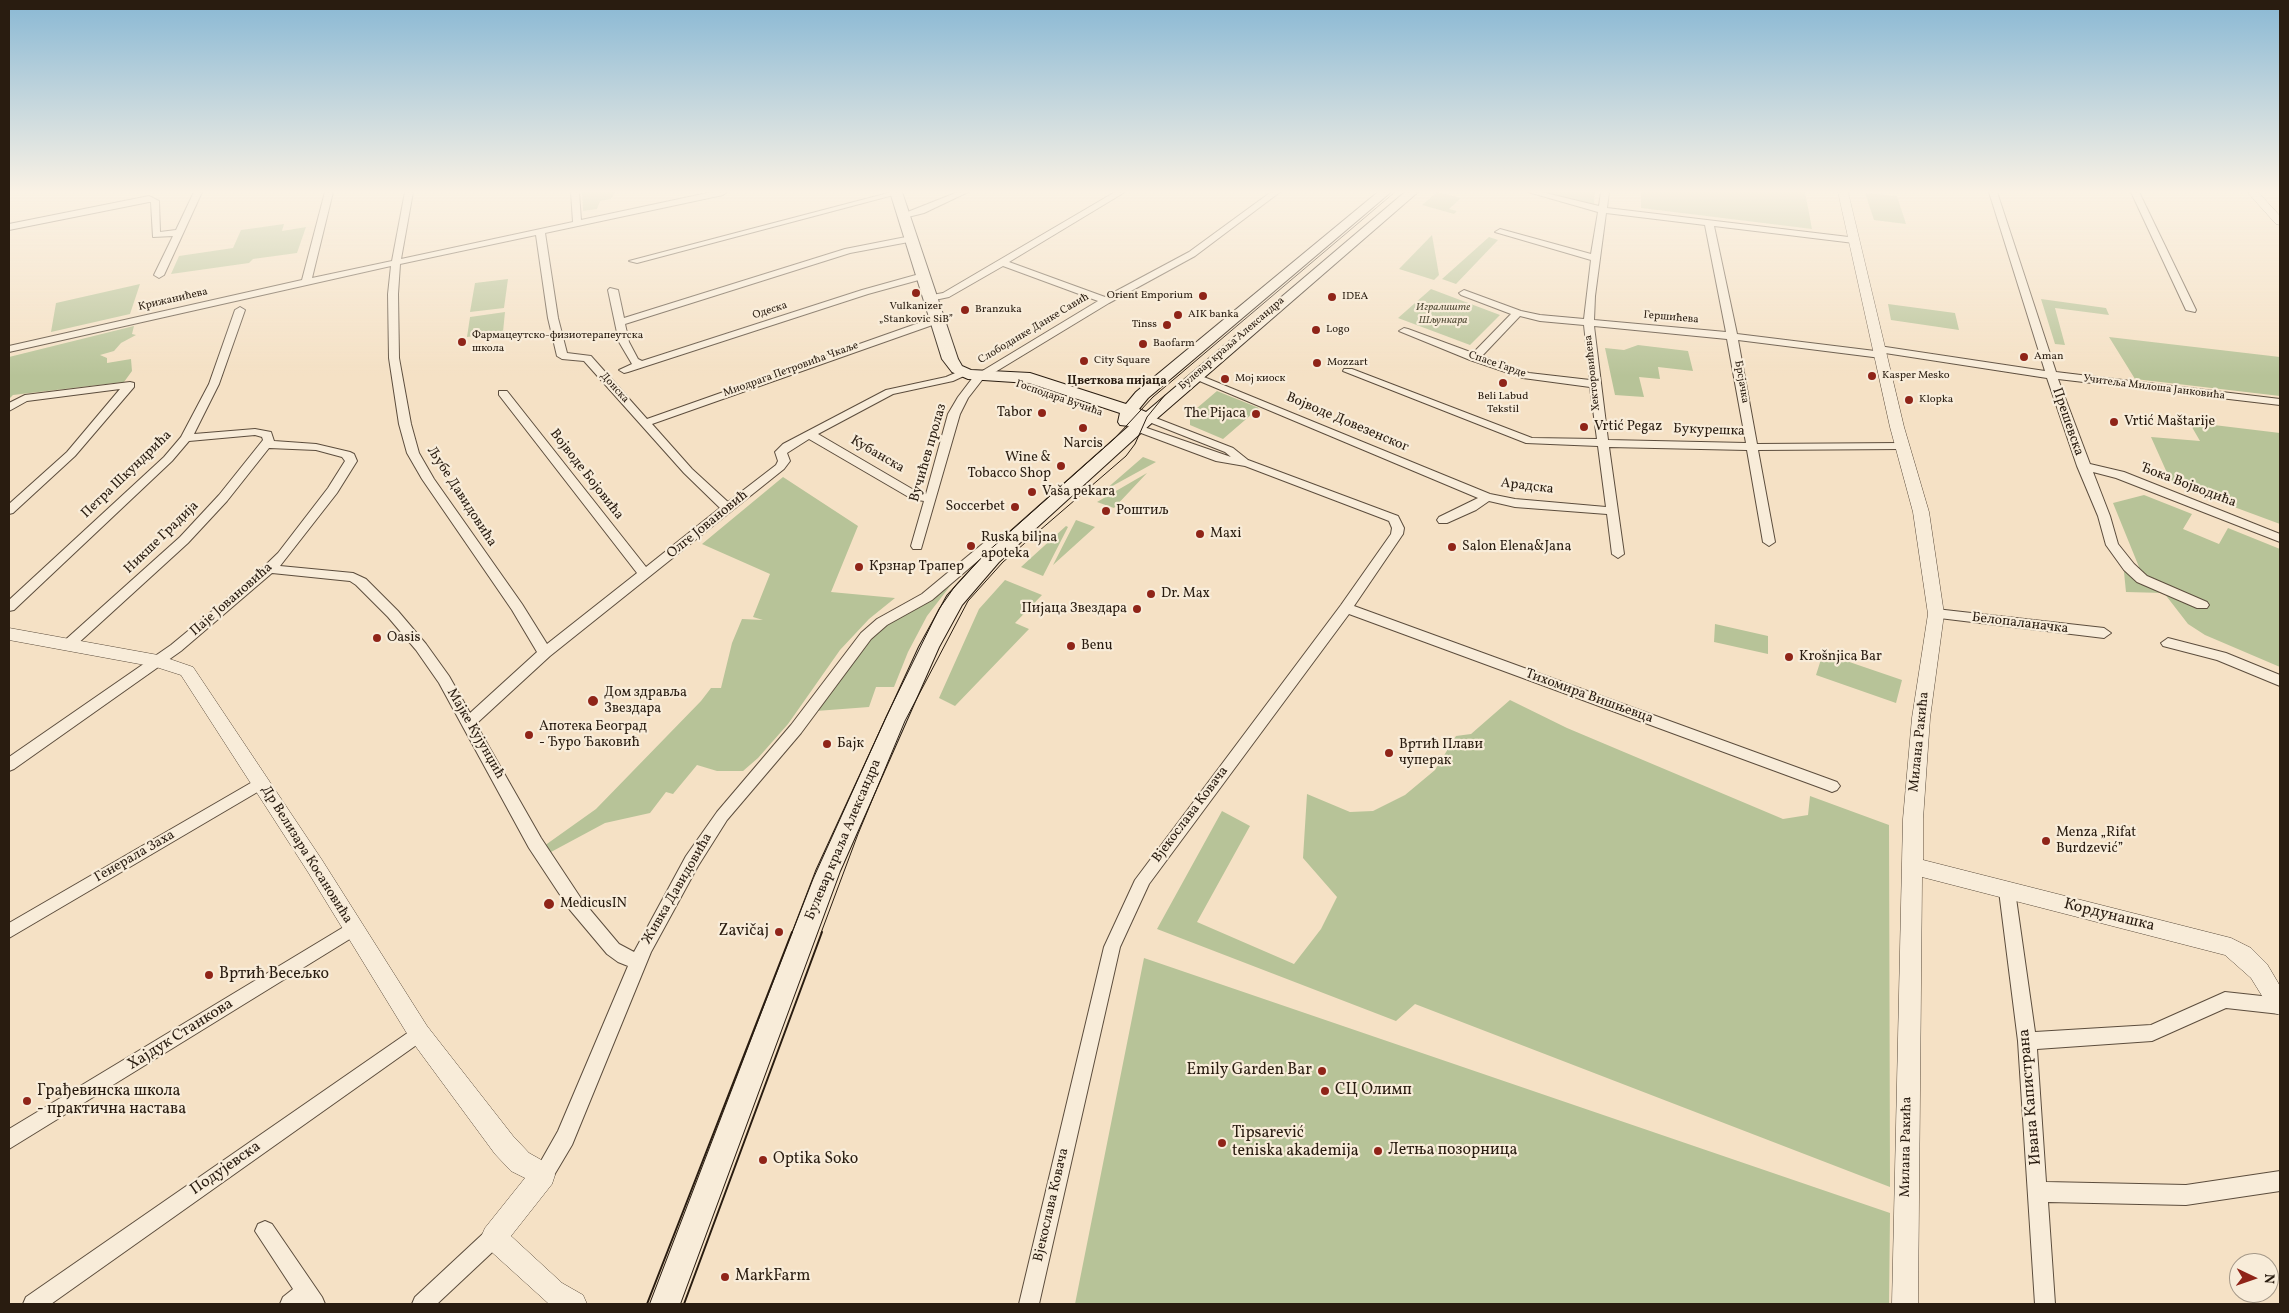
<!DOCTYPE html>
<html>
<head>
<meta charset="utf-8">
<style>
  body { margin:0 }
  #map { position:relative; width:2289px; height:1313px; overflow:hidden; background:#f5e1c5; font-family:Vollkorn,serif }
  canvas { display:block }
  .frame { position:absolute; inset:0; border:10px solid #291c10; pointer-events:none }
  .north { position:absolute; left:2229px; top:1253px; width:50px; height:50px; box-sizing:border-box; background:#f8ecd9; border:1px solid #a59989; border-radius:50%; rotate:93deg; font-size:14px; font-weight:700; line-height:20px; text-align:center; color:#291c10 }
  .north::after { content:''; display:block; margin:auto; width:18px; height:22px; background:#8f2418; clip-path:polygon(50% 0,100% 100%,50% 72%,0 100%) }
</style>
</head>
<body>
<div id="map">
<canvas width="2289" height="1313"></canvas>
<div class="frame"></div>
<div class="north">N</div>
</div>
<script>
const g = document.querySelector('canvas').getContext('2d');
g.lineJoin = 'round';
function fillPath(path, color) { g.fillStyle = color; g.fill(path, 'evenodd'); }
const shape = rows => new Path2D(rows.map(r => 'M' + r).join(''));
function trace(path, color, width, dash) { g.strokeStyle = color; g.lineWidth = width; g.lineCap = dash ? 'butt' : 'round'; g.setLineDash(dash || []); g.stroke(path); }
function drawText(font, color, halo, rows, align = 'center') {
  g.font = font + ' Vollkorn,serif'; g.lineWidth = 4.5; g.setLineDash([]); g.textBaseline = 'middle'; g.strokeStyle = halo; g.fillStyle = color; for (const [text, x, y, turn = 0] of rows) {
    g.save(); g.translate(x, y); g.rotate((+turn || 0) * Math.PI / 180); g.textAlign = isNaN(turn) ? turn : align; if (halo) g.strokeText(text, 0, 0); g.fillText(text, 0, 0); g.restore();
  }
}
const green = shape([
  [582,192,615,192,611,199,600,201,597,209,583,211],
  [1437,192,1461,198,1449,209,1457,211,1454,214,1422,205],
  [1542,192,1595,192,1594,204],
  [1641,192,1805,192,1812,229,1641,208],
  [1865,193,1897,196,1906,224,1874,220],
  [284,224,282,231,306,227,297,253,253,259,249,263,171,274,179,256,233,248,241,230],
  [1432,235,1439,275,1434,280,1399,269],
  [1489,237,1498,240,1456,284,1442,279],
  [508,279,504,308,470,312,475,283],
  [140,284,130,314,51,332,56,303],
  [1431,289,1500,315,1470,345,1398,318],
  [2041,299,2106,308,2109,315,2055,308,2065,345,2055,344],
  [1888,304,1955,313,1959,330,1891,320],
  [505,312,503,332,467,337,470,317],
  [134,326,132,334,136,335,121,343,114,351,100,355,107,358,107,363,131,359,132,371,124,382,13,395,9,399,9,357],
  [2109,337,2280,357,2280,396,2135,379],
  [1638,345,1688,351,1693,371,1658,367,1660,379,1639,377,1644,397,1615,395,1605,348,1624,350],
  [1217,391,1259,408,1223,439,1190,425,1190,414],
  [2189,422,2280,433,2280,524,2172,484,2151,437,2200,441],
  [1143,457,1156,462,1105,490],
  [1147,473,1114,508,1097,502],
  [783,477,858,526,831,592,895,598,869,619,840,650,788,724,758,758,743,771,717,771,697,765,673,794,666,792,650,813,605,823,551,852,544,846,596,809,701,701,711,688,721,688,732,643,742,619,763,620,753,617,770,574,702,544],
  [2144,495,2192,514,2183,529,2219,544,2228,528,2280,549,2280,667,2205,635,2188,624,2164,593,2126,592,2124,572,2139,567,2113,503],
  [1076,520,1095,527,1053,565],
  [1066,526,1068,527,1043,576,1021,567],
  [964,568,927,616,908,652,894,687,876,687,869,707,816,711,872,635],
  [1005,580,1042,595,1015,623,1029,629,955,706,939,698,979,609],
  [1715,624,1768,636,1768,654,1714,642],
  [1823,653,1902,680,1896,703,1816,675],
  [1510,700,1567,728,1783,819,1808,815,1810,796,1889,825,1890,1187,1415,1004,1396,1021,1157,929,1222,811,1250,826,1197,922,1294,964,1321,929,1337,897,1303,858,1307,794,1350,812,1373,811,1405,795,1435,770,1456,736,1471,734],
  [1144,958,1890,1213,1889,1304,1075,1304]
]);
const minor = shape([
  [194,192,202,192,164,275,159,278,154,275,173,236,153,237,151,202,149,202,9,230,9,224,149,196,159,201,160,232,176,230,194,192],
  [325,192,333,192,312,278,392,261,405,192,413,192,401,259,573,222,571,192,579,192,581,220,712,192,727,192,723,195,545,233,558,318,567,353,591,356,647,419,933,318,941,318,941,322,652,424,692,469,728,502,776,465,778,461,775,452,783,444,886,390,946,377,962,370,966,371,966,375,953,381,893,394,818,434,919,493,926,494,948,414,958,397,974,376,1098,301,1003,266,949,297,930,301,927,300,927,296,943,293,1115,192,1125,192,1009,262,1105,297,1189,252,1271,192,1280,192,1195,256,1109,303,982,380,968,398,960,414,921,549,913,549,911,546,924,501,912,499,809,439,787,453,790,461,784,469,550,656,476,724,541,838,582,900,619,944,634,952,686,856,717,812,791,725,861,633,877,619,922,594,986,541,1013,535,1019,539,1017,542,994,547,932,600,887,625,871,639,801,733,727,820,698,866,651,952,572,1145,550,1182,543,1185,536,1182,533,1175,558,1131,628,966,618,962,607,954,570,910,529,848,439,683,416,650,388,617,356,585,350,581,272,573,181,651,14,769,9,771,9,757,171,645,252,578,278,553,328,488,345,461,342,457,316,450,269,448,227,501,188,543,74,647,64,647,62,644,64,641,180,537,219,495,263,440,262,437,255,435,189,441,172,461,14,610,9,611,9,600,164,457,181,437,209,384,235,310,240,307,245,310,219,384,194,434,255,429,271,432,274,441,316,444,350,452,354,454,357,461,337,493,280,566,353,573,366,579,398,611,426,644,449,676,470,713,537,652,512,610,422,479,407,453,399,424,389,358,388,294,391,266,9,352,9,346,302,280,325,192],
  [536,235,548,318,557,356,562,359,584,361,684,473,720,508,646,567,507,391,499,391,499,395,637,573,547,644,522,604,434,479,419,453,411,424,399,358,398,294,400,264,536,235],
  [892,192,901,193,637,263,629,261,892,192],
  [958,192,968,192,924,213,904,218,900,215,958,192],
  [1528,192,1541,192,1599,206,1601,192,1609,192,1607,208,1857,238,1857,242,1854,243,1714,226,1737,334,1875,351,1875,347,1879,346,2045,371,1989,192,1997,192,2056,372,2280,399,2280,405,2058,379,2090,464,2124,472,2280,534,2280,542,2116,478,2093,472,2110,516,2118,544,2134,564,2147,576,2207,602,2209,605,2207,608,2197,608,2137,582,2124,570,2106,545,2098,516,2077,466,2047,378,1885,353,1885,357,1881,358,1738,340,1757,444,1901,443,1907,446,1901,449,1758,450,1775,542,1769,546,1763,542,1747,450,1609,447,1624,554,1618,558,1612,554,1607,514,1515,507,1489,501,1476,510,1447,523,1439,523,1437,520,1439,517,1478,498,1190,377,1191,375,1199,375,1490,494,1515,499,1606,507,1598,446,1526,443,1343,371,1344,369,1352,369,1532,438,1597,439,1590,387,1523,378,1470,360,1399,331,1404,328,1408,329,1473,353,1511,314,1461,295,1459,293,1464,290,1521,311,1540,315,1584,319,1591,260,1495,232,1500,229,1591,254,1598,212,1528,192],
  [1606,213,1705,225,1726,332,1594,320,1595,296,1606,213],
  [1520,316,1540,321,1584,325,1590,380,1529,373,1482,356,1520,316],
  [1594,326,1727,339,1746,443,1608,440,1594,326],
  [2131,192,2139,192,2196,310,2195,312,2186,310,2131,192],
  [911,236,914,237,914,241,850,253,625,324,629,342,638,359,642,361,862,290,923,273,926,274,926,278,868,294,628,372,624,373,619,370,632,364,619,342,608,290,610,288,618,290,624,318,845,249,911,236],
  [130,382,134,383,134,387,75,456,13,513,9,514,9,504,67,452,120,389,27,401,9,411,9,403,25,395,130,382],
  [1148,415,1233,448,1248,460,1398,516,1404,528,1403,534,1354,606,1837,782,1840,786,1837,790,1832,792,1827,790,1349,614,1149,884,1120,947,1039,1304,1019,1304,1104,947,1135,880,1341,605,1391,534,1392,528,1389,521,1384,519,1245,466,1216,461,1133,430,1133,426,1141,426,1231,457,1225,452,1144,420,1142,418,1148,415],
  [1936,609,2104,628,2111,633,2104,638,1931,617,1929,614,1931,611,1936,609],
  [2168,638,2226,653,2280,675,2280,686,2217,660,2163,646,2161,643,2168,638],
  [261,777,266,779,269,783,266,787,9,938,9,923,261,777],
  [2007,884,2013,886,2015,891,2035,1032,2151,1025,2225,992,2280,998,2280,1014,2226,1008,2152,1041,2037,1049,2046,1182,2186,1185,2280,1171,2280,1191,2186,1205,2048,1202,2055,1304,2035,1304,2018,1041,1999,891,2001,886,2007,884],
  [352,922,358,924,360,929,358,934,9,1149,9,1129,352,922],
  [419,1025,425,1027,428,1033,425,1039,51,1304,23,1304,26,1297,419,1025],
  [265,1221,272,1224,322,1297,325,1304,280,1304,283,1297,293,1289,255,1231,258,1224,265,1221],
  [494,1227,501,1230,504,1237,501,1244,437,1304,412,1304,415,1297,487,1230,494,1227]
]);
const tertiary = shape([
  [1838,192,1848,192,1904,427,1929,512,1944,614,1930,718,1923,819,1923,860,2231,938,2251,948,2267,964,2280,986,2280,1015,2272,1012,2251,978,2225,955,1922,877,1918,1304,1892,1304,1903,819,1912,718,1928,614,1913,512,1890,427,1838,192],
  [2247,192,2258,192,2280,216,2280,225,2276,224,2247,192],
  [9,628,158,655,193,667,322,860,427,1026,513,1136,529,1153,552,1166,555,1175,552,1184,511,1236,562,1283,583,1295,587,1304,549,1304,485,1246,481,1237,485,1228,525,1178,511,1171,495,1154,411,1040,308,872,181,675,156,667,9,640,9,628]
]);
const secondary = shape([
  [890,192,902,192,958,359,962,366,971,370,1030,373,1126,404,1136,392,1378,192,1391,192,1148,398,1139,409,1146,412,1405,192,1418,192,1154,421,999,562,962,605,939,647,840,871,680,1304,650,1304,816,871,919,647,947,596,985,554,1129,426,1120,425,1118,422,1120,413,1029,383,968,379,952,372,942,359,890,192]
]);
const tramFar1 = shape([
  [792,933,813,879,886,717,939,609,955,586,985,554,1115,438,1153,397,1395,192],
  [821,933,858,834,905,721,968,601,1003,562,1126,456,1135,444,1147,417,1165,395]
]);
const tram = shape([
  [647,1304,792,932],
  [684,1304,822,932]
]);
const markers = [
  [916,293,5,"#8f2418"],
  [1203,296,5,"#8f2418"],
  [1332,297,5,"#8f2418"],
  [965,310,5,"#8f2418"],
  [1178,315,5,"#8f2418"],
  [1167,325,5,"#8f2418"],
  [1316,330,5,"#8f2418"],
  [462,342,5,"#8f2418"],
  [1143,344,5,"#8f2418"],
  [2024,357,5,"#8f2418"],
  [1084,361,5,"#8f2418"],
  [1317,363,5,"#8f2418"],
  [1872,376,5,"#8f2418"],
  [1225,379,5,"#8f2418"],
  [1503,383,5,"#8f2418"],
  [1909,400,5,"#8f2418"],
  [1042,413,5,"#8f2418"],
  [1256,414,5,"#8f2418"],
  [2114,422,5,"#8f2418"],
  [1584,427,5,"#8f2418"],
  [1083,428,5,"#8f2418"],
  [1061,466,5,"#8f2418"],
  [1032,492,5,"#8f2418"],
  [1015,507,5,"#8f2418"],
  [1106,511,5,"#8f2418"],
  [1200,534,5,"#8f2418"],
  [971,546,5,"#8f2418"],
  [1452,547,5,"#8f2418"],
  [859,567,5,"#8f2418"],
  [1151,594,5,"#8f2418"],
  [1137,609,5,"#8f2418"],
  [377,638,5,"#8f2418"],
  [1071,646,5,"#8f2418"],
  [1789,657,5,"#8f2418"],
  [593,701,6,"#8f2418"],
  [529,735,5,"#8f2418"],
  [827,744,5,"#8f2418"],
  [1389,753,5,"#8f2418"],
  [2046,841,5,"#8f2418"],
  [549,904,6,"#8f2418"],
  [779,932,5,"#8f2418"],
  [209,975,5,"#8f2418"],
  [1322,1071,5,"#8f2418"],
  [1325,1091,5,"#8f2418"],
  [27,1101,5,"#8f2418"],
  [1222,1143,5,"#8f2418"],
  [1378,1151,5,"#8f2418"],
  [763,1160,5,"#8f2418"],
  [725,1277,5,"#8f2418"]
];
const farPoinames = [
  ["Orient Emporium",1193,296,"right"],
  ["IDEA",1342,297],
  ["Vulkanizer",916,307,"center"],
  ["„Stankovic SiB”",916,320,"center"],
  ["Branzuka",975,310],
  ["AIK banka",1188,315],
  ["Tinss",1157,325,"right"],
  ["Logo",1326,330],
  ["Фармацеутско-физиотерапеутска",472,336],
  ["школа",472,349],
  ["Baofarm",1153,344],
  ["Aman",2034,357],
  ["City Square",1094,361],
  ["Mozzart",1327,363],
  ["Kasper Mesko",1882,376],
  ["Мој киоск",1235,379],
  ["Beli Labud",1503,397,"center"],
  ["Tekstil",1503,410,"center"],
  ["Klopka",1919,400]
];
const farStreetnames = [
  ["Крижанићева",173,300,-13],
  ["Одеска",770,311,-18],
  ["Гершићева",1671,318,5],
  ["Слободанке Данке Савић",1034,329,-31],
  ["Булевар краља Александра",1232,344,-41],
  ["Спасе Гарде",1497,365,19],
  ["Миодрага Петровића Чкаље",791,370,-20],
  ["Хекторовићева",1593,373,-96],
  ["Брсјачка",1741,382,80],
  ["Донска",614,388,48],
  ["Учитеља Милоша Јанковића",2154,388,7],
  ["Господара Вучића",1059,399,19]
];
const farParknames = [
  ["Игралиште",1443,308],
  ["Шљункара",1443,321]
];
const farNeighbourhoodnames = [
  ["Цветкова пијаца",1117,382]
];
const poiNames = [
  ["Tabor",1032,413,"right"],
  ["The Pijaca",1246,414,"right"],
  ["Vrtić Maštarije",2124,422],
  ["Vrtić Pegaz",1594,427],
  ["Narcis",1083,444,"center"],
  ["Wine &",1051,458,"right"],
  ["Tobacco Shop",1051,474,"right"],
  ["Vaša pekara",1042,492],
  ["Soccerbet",1005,507,"right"],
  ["Роштиљ",1116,511],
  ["Maxi",1210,534],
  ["Ruska biljna",981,538],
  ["apoteka",981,554],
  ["Salon Elena&Jana",1462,547],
  ["Крзнар Трапер",869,567],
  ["Dr. Max",1161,594],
  ["Пијаца Звездара",1127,609,"right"],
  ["Oasis",387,638],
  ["Benu",1081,646],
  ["Krošnjica Bar",1799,657],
  ["Дом здравља",604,693],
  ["Звездара",604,709],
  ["Апотека Београд",539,727],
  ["- Ђуро Ђаковић",539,743],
  ["Бајк",837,744],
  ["Вртић Плави",1399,745],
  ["чуперак",1399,761],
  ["Menza „Rifat",2056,833],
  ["Burdzević”",2056,849],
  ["MedicusIN",560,904]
];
const streetNames = [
  ["Прешевска",2067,422,71],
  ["Војводе Довезенског",1347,423,23],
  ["Букурешка",1709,431,2],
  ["Вучићев пролаз",929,453,-74],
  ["Кубанска",877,455,30],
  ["Петра Шкундрића",127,475,-44],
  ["Војводе Бојовића",586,475,52],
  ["Ђока Војводића",2188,486,21],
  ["Арадска",1527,487,7],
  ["Љубе Давидовића",461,497,57],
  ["Олге Јовановић",708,525,-39],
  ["Никше Градија",162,538,-44],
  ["Паје Јовановића",232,600,-41],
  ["Белопаланачка",2020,624,7],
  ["Тихомира Вишњевца",1589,697,20],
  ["Мајке Кујунџић",475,734,60],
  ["Милана Ракића",1920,742,-84],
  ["Вјекослава Ковача",1191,815,-53],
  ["Булевар краља Александра",844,840,-67],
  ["Др Велизара Косановића",306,855,58],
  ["Генерала Заха",135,857,-30],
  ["Живка Давидовића",678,889,-60],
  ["Милана Ракића",1907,1147,-89],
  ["Вјекослава Ковача",1052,1205,-77]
];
const nearStreetnames = [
  ["Кордунашка",2109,916,14],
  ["Хајдук Станкова",181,1035,-32],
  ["Ивана Капистрана",2031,1097,-95],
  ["Подујевска",226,1169,-35]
];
const nearPoinames = [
  ["Zavičaj",769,932,"right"],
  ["Вртић Весељко",219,975],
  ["Emily Garden Bar",1312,1071,"right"],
  ["СЦ Олимп",1335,1091],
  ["Грађевинска школа",37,1092],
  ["- практична настава",37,1110],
  ["Tipsarević",1232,1134],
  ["teniska akademija",1232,1152],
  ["Летња позорница",1388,1151],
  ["Optika Soko",773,1160],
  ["MarkFarm",735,1277]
];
fillPath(green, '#b7c398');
trace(minor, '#5c4d3d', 2);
trace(tertiary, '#5c4d3d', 1);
trace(secondary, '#291c10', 2);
fillPath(minor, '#f8ecd9');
fillPath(tertiary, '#f8ecd9');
fillPath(secondary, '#f8ecd9');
trace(tramFar1, '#291c10', 1);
trace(tram, '#291c10', 2);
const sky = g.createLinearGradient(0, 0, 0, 376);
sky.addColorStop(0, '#89b8d4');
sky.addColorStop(0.51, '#faf2e5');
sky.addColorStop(1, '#faf2e500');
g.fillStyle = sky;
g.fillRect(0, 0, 2289, 376);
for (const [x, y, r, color] of markers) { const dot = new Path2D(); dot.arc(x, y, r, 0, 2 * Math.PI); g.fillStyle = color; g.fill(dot); trace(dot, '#f8ecd9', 2); }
drawText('11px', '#291c10', '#f8ecd9', farPoinames, 'left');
drawText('11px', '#291c10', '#f8ecd9', farStreetnames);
drawText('italic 11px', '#544e39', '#f8ecd9', farParknames);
drawText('bold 12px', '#291c10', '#f8ecd9', farNeighbourhoodnames);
drawText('14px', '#291c10', '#f8ecd9', poiNames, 'left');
drawText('14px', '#291c10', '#f8ecd9', streetNames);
drawText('16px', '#291c10', '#f8ecd9', nearStreetnames);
drawText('16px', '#291c10', '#f8ecd9', nearPoinames, 'left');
</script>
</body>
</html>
